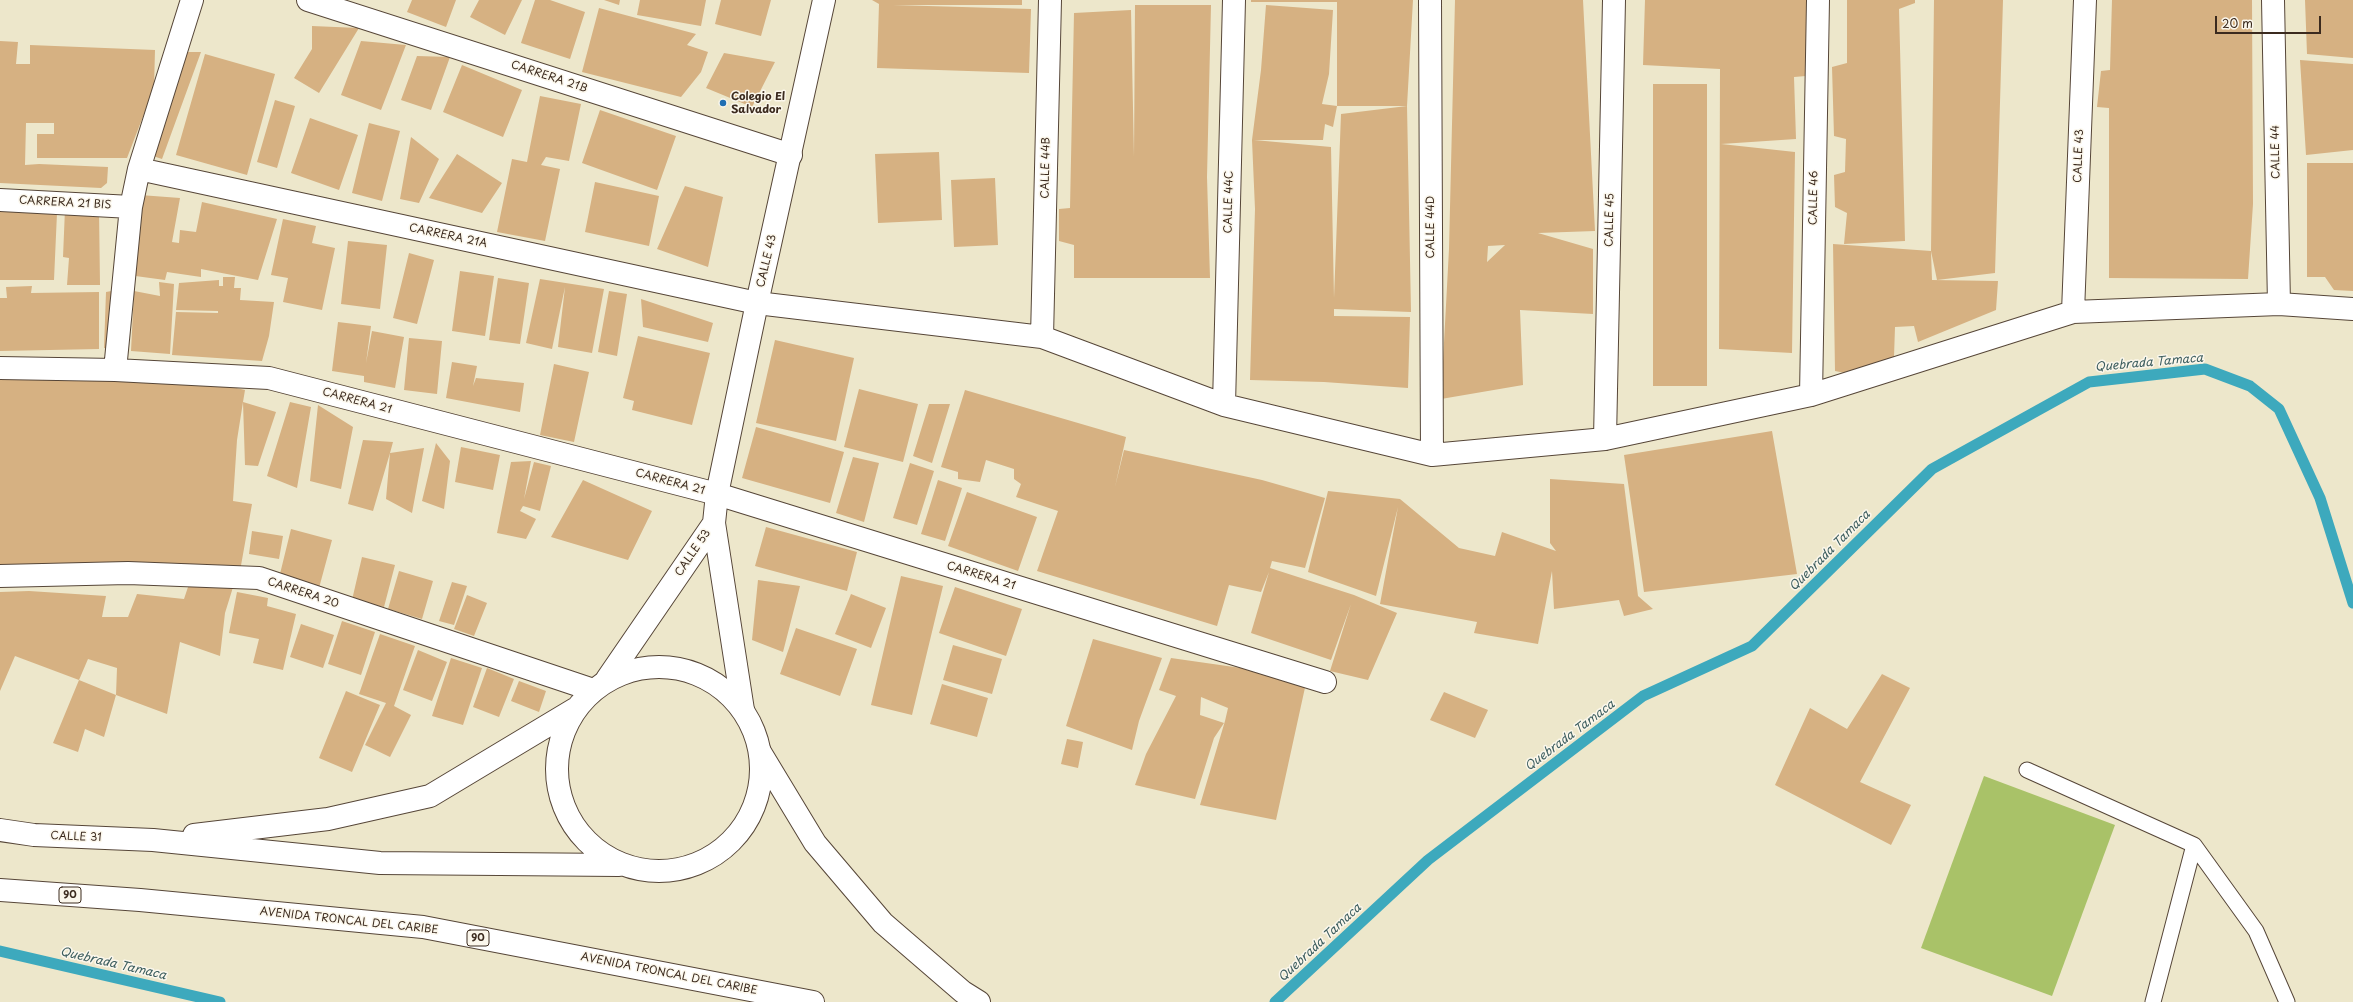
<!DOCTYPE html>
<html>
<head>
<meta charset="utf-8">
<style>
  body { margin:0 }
  #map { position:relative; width:2353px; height:1002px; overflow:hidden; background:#ede7cb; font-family:"Playpen Sans",sans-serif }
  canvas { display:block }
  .scale { position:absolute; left:2215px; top:16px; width:106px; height:18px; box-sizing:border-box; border:2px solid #3b2a1e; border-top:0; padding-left:5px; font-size:12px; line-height:14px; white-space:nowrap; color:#3b2a1e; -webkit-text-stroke:3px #fbf7ec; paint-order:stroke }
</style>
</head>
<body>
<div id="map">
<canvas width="2353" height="1002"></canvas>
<div class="scale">20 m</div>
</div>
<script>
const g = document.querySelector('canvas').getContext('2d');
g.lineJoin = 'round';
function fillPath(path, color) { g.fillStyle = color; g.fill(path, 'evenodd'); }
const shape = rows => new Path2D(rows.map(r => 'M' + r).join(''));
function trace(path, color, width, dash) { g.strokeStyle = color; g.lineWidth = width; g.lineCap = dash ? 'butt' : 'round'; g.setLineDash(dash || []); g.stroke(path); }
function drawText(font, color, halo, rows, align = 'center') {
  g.font = font + ' "Playpen Sans",sans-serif'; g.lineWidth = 3; g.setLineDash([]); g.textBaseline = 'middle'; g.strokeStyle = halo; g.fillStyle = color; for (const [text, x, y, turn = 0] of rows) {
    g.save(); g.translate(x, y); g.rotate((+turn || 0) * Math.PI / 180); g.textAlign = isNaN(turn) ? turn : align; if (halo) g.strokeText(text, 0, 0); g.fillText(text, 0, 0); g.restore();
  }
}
const green = shape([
  [1984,776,2115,825,2052,996,1921,948]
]);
const stream = shape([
  [0,951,220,1002],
  [1275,1002,1428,860,1643,696,1752,646,1932,469,2089,382,2205,369,2250,386,2279,409,2320,498,2353,603]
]);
const building = shape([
  [412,0,456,0,446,27,407,12],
  [479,0,522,0,505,35,470,17],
  [535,0,550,0,585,12,570,59,521,43],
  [604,0,620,0,619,5],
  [640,0,706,0,701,26,637,15],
  [721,0,771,0,761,36,715,24],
  [872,0,1022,0,1022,5,893,5,1031,9,1029,73,877,68,879,4],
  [1251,0,1413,0,1407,106,1337,106,1337,2,1251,2],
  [1455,0,1583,0,1595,231,1538,233,1593,249,1593,314,1520,310,1523,385,1441,399,1449,249],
  [1505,245,1487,262,1488,246],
  [1645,0,1806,0,1806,76,1794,77,1796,139,1721,144,1795,152,1792,353,1719,349,1720,69,1643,65],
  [1847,0,1915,0,1915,3,1899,9,1905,241,1844,244,1847,213,1835,207,1834,175,1845,172,1846,139,1834,136,1832,67,1847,63],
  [1934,0,2003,0,1995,273,1937,280,1931,251,1932,280,1998,281,1996,310,1918,342,1914,326,1895,327,1894,357,1850,374,1835,371,1833,244,1931,251],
  [2112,0,2252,0,2253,204,2248,279,2109,278,2109,108,2097,107,2101,71,2110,70],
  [2305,0,2353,0,2353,58,2307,54],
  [1135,5,1211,5,1207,177,1210,278,1074,278,1074,245,1059,241,1059,209,1070,208,1074,13,1131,10,1134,157],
  [1266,5,1333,10,1329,74,1322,104,1337,106,1333,127,1325,124,1323,140,1254,140,1331,147,1334,298,1341,114,1407,106,1411,312,1334,309,1334,316,1410,317,1408,388,1324,382,1250,380,1255,209,1252,140,1261,70],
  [599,8,696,34,687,45,708,52,701,72,681,97,582,72],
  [312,26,359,28,319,93,294,78,312,49],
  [0,41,18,42,16,64,30,64,30,45,155,50,154,88,127,158,37,158,37,134,54,134,54,123,26,123,25,165,39,164,108,167,107,183,101,188,0,183],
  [361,41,406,45,381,110,341,95],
  [184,52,201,52,162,159,147,154],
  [724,53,775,62,752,107,706,88],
  [205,54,275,74,247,175,176,155],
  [417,56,450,57,431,110,401,100],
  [2300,60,2353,64,2353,150,2306,155],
  [462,65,522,90,503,137,443,112],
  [1653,84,1707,84,1707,386,1653,386],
  [540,96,581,104,569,161,546,157,541,165,560,169,545,241,497,232,512,159,527,162],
  [275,100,295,106,277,168,257,162],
  [600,110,676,136,657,190,582,163],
  [310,118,358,135,339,190,291,173],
  [369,123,400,131,382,201,352,193],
  [411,137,439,159,419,203,400,199],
  [939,152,942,220,878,223,875,154],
  [457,154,502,183,482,213,429,198],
  [2307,163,2353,163,2353,291,2334,290,2325,277,2307,277],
  [995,178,998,245,954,247,951,180],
  [595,182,659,196,649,246,585,232],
  [685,186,723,197,708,267,657,249],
  [140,195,180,198,172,242,179,243,180,230,196,232,202,202,277,219,258,280,201,269,201,277,167,272,165,280,128,275],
  [65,209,99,209,100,285,67,285,69,258,63,257],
  [0,211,57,213,54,280,0,280],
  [283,219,316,226,312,243,335,248,322,310,283,302,288,278,271,275],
  [348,241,387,245,380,309,341,304],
  [409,253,434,260,417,324,393,318],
  [460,271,494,276,485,336,452,331],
  [223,277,235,277,234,288,241,288,240,300,274,302,269,336,262,361,172,355,176,312,218,313,218,311,176,310,179,283,219,280,219,286,223,286],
  [498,278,529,283,520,344,489,340],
  [540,279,604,289,592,353,558,347,565,287,552,349,526,343],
  [159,282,174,284,170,354,131,351,134,291,160,296],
  [32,286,31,293,99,292,99,349,0,351,0,298,7,298,6,287],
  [117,290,112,349,104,348,106,292],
  [609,291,627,294,617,356,598,352],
  [641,299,713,323,708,342,643,327],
  [338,322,371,326,366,363,372,331,404,337,395,388,364,382,364,376,332,371],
  [638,336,710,353,692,425,632,410,634,401,623,398],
  [409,338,442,341,437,394,404,390],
  [775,340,854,358,836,441,756,423],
  [452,362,477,366,473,386,476,378,524,383,520,412,446,398],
  [554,364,589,372,574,442,540,435],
  [0,369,207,381,245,390,243,402,276,412,258,466,245,465,243,402,237,440,233,501,252,504,240,571,0,566],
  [859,389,918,404,903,462,844,447],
  [965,390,1126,437,1115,487,1124,450,1262,480,1325,498,1305,568,1272,561,1270,568,1354,595,1397,613,1368,680,1330,671,1351,604,1331,660,1251,633,1269,572,1261,592,1229,585,1217,626,1037,571,1058,511,1016,497,1021,484,1014,479,1014,469,986,460,980,482,958,479,958,472,941,467],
  [290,402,311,407,297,488,267,476],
  [929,404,950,404,932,463,913,456],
  [318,405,353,427,341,489,310,481],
  [756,427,844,452,830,503,742,478],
  [1772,431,1797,574,1644,592,1624,455],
  [363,440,393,442,390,453,424,448,412,513,386,499,390,453,373,511,348,504],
  [436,443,450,461,444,509,422,501],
  [461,447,500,455,493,490,455,482],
  [853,457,879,463,864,522,836,513],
  [531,461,524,499,534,462,551,466,540,511,523,506,520,511,536,519,526,539,497,533,511,462],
  [910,463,934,471,917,525,893,518],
  [1550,479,1624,484,1638,596,1653,609,1624,616,1619,600,1554,609,1552,571,1538,644,1474,633,1477,622,1380,604,1398,507,1376,596,1308,572,1328,491,1400,499,1459,548,1495,556,1502,532,1556,551,1550,543],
  [583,480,652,511,628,560,551,537],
  [938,480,962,488,945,541,921,534],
  [967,492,1037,517,1018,571,948,546],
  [766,527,857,552,847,591,755,566],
  [291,529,332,540,319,588,279,578],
  [252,531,283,536,279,559,249,554],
  [362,557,395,565,384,607,352,600],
  [399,571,433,581,422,619,388,609],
  [901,576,943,586,912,715,871,705],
  [758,580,800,586,783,652,752,640],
  [190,581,234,584,225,613,220,656,180,642,167,714,116,695,117,668,88,659,79,680,15,656,0,691,0,592,29,591,106,596,102,617,128,617,137,594,184,599],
  [452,582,467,586,454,625,439,621],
  [955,587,1022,609,1006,656,939,633],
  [237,592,268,598,267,606,296,614,283,670,253,663,259,639,229,633],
  [851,594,886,608,871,648,835,634],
  [467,595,487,603,474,636,454,629],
  [342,621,375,632,361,675,328,664],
  [301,624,334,635,323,668,290,657],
  [796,628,857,649,840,696,780,674],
  [380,634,415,646,394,706,411,715,390,757,365,745,386,703,359,694],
  [1093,639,1162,658,1139,721,1132,750,1066,726],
  [953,645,1002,659,992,694,943,680],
  [418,650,447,662,432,701,403,690],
  [451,658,482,668,463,725,432,716],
  [1171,658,1241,668,1306,683,1276,820,1200,805,1225,721,1228,708,1201,697,1200,715,1224,723,1214,738,1195,799,1135,785,1146,754,1176,696,1159,690],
  [487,668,514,679,499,717,473,707],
  [1882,674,1910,688,1860,782,1911,805,1891,845,1775,785,1810,708,1847,729],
  [79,680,116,695,104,737,85,729,78,752,53,743],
  [519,681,546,691,539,712,511,701],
  [942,684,988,698,977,737,930,724],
  [346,691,380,705,352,772,319,758],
  [1444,692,1488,710,1475,738,1430,720],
  [1067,739,1083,742,1078,768,1061,764]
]);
const lane = shape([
  [2027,770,2194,845,2256,931,2287,1002],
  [2153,1002,2194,845]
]);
const street = shape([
  [308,0,791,155],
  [1430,0,1432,455],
  [2273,0,2279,304],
  [139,169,757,303,1042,337,1224,405,1432,455,1605,439,1811,395,2073,312,2279,304,2353,309],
  [0,200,131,207],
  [2073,312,2085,0],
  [1042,337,1050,0],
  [0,368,115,370,269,378,717,494,1325,682],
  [115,370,131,207,139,169,192,0],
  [1811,395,1818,0],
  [1224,405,1234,0],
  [1605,439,1614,0],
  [0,576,128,573,259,578,593,690]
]);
const secondary = shape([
  [607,679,714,523],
  [743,710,714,523,717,494,757,303,824,0]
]);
const primary = shape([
  '557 769a102 102 0 1 1 204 0a102 102 0 1 1-204 0Z',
  [0,830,34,835,153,840,380,863,619,865],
  [194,835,328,819,430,796,575,709]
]);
const highway = shape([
  [760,752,815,843,883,923,963,992,979,1002],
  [0,890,140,900,423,927,813,1002]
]);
const markers = [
  [723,103,4,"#1f6fb2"]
];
const shields = [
  [70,895,22],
  [478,938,22]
];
const shieldNames = [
  ["90",70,895],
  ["90",478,938]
];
const streetNames = [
  ["CARRERA 21B",549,77,18],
  ["CALLE 44",2276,152,-91],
  ["CALLE 43",2079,156,-88],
  ["CALLE 44B",1046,168,-89],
  ["CALLE 46",1814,198,-89],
  ["CALLE 44C",1229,202,-89],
  ["CARRERA 21 BIS",65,203,3],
  ["CALLE 45",1610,220,-89],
  ["CALLE 44D",1431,227,-90],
  ["CARRERA 21A",448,236,12],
  ["CALLE 43",767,261,-77],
  ["CARRERA 21",357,401,15],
  ["CARRERA 21",670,482,15],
  ["CALLE 53",693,553,-56],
  ["CARRERA 21",981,576,17],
  ["CARRERA 20",303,593,18],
  ["CALLE 31",76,837,2],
  ["AVENIDA TRONCAL DEL CARIBE",349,921,6],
  ["AVENIDA TRONCAL DEL CARIBE",669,974,11]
];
const poiNames = [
  ["Colegio El",731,97],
  ["Salvador",731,110]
];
const waterNames = [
  ["Quebrada Tamaca",2149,363,-5],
  ["Quebrada Tamaca",1830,551,-45],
  ["Quebrada Tamaca",1570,736,-37],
  ["Quebrada Tamaca",1320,943,-43],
  ["Quebrada Tamaca",113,964,13]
];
fillPath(green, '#a9c268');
trace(stream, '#3da9bd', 11);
fillPath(building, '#d6b182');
trace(lane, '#564638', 17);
trace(street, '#564638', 24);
trace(secondary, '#564638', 24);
trace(primary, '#564638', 24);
trace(highway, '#564638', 24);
trace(lane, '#fff', 15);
trace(street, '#fff', 22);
trace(secondary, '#fff', 22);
trace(primary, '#fff', 22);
trace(highway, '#fff', 22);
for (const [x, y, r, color] of markers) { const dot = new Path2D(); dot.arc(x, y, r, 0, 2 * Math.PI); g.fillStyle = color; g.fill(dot); trace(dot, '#fbf7ec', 1.5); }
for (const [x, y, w] of shields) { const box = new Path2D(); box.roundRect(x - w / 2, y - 8, w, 16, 3); g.fillStyle = '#fbf7ec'; g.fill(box); trace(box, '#3b2a1e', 1); }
drawText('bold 10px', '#3b2a1e', null, shieldNames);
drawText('11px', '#3b2a1e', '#fbf7ec', streetNames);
drawText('bold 11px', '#3b2a1e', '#fbf7ec', poiNames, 'left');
drawText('italic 12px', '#3c5d5e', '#fbf7ec', waterNames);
</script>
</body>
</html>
